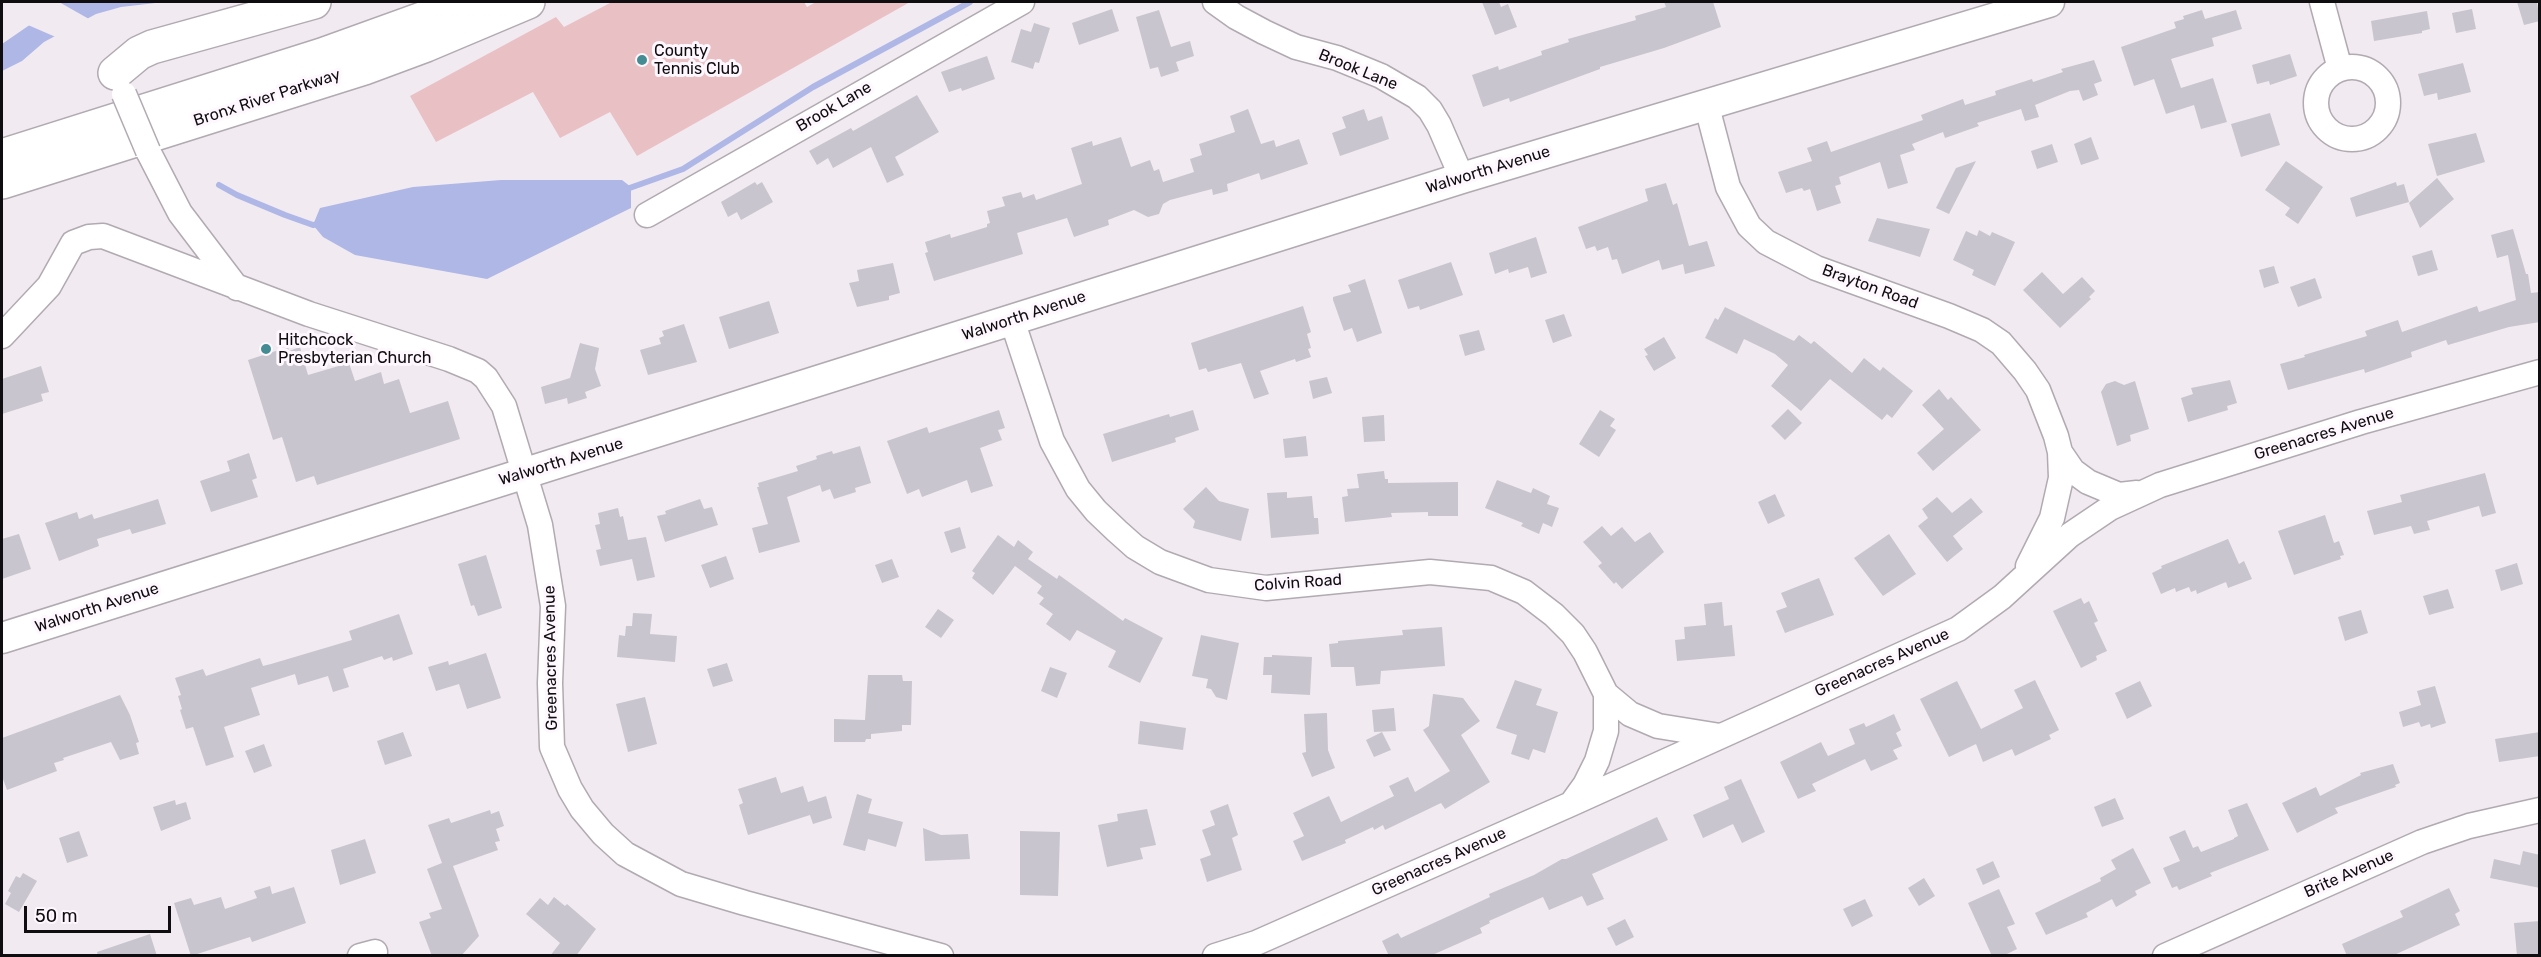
<!DOCTYPE html>
<html>
<head>
<meta charset="utf-8">
<style>
  body { margin:0 }
  #map { position:relative; width:2541px; height:957px; overflow:hidden; background:#f1eaf1; font-family:Rubik,sans-serif }
  canvas { display:block }
  .frame { position:absolute; inset:0; border:3px solid #100d10; pointer-events:none }
  .scale { position:absolute; left:24px; top:906px; width:147px; height:27px; box-sizing:border-box; border:3px solid #100d10; border-top:0; padding-left:8px; font-size:18px; line-height:21px; white-space:nowrap; color:#100d10; -webkit-text-stroke:4px #fef7fe; paint-order:stroke }
</style>
</head>
<body>
<div id="map">
<canvas width="2541" height="957"></canvas>
<div class="frame"></div>
<div class="scale">50 m</div>
</div>
<script>
const g = document.querySelector('canvas').getContext('2d');
g.lineJoin = 'round';
function fillPath(path, color) { g.fillStyle = color; g.fill(path, 'evenodd'); }
const shape = rows => new Path2D(rows.map(r => 'M' + r).join(''));
function trace(path, color, width, dash) { g.strokeStyle = color; g.lineWidth = width; g.lineCap = dash ? 'butt' : 'round'; g.setLineDash(dash || []); g.stroke(path); }
function drawText(font, color, halo, rows, align = 'center') {
  g.font = font + ' Rubik,sans-serif'; g.lineWidth = 6; g.setLineDash([]); g.textBaseline = 'middle'; g.strokeStyle = halo; g.fillStyle = color; for (const [text, x, y, turn = 0] of rows) {
    g.save(); g.translate(x, y); g.rotate((+turn || 0) * Math.PI / 180); g.textAlign = isNaN(turn) ? turn : align; if (halo) g.strokeText(text, 0, 0); g.fillText(text, 0, 0); g.restore();
  }
}
const green = shape([
  [612,2,804,2,807,7,816,2,910,2,637,156,610,112,560,138,533,92,436,142,410,96,556,17,564,27]
]);
const water = shape([
  [63,2,164,2,121,7,96,14,44,42,22,61,2,71,2,44],
  [501,180,622,180,631,187,631,208,487,279,355,255,323,237,313,225,320,208,413,187]
]);
const pier = shape([
  [59,2,89,19,58,38,28,25]
]);
const stream = shape([
  [219,185,237,195,285,215,313,225,320,224],
  [624,190,683,169,813,87,970,2]
]);
const building = shape([
  [1482,2,1499,2,1501,7,1508,4,1517,27,1495,35],
  [1664,2,1713,2,1721,27,1664,48,1600,67,1600,69,1510,102,1509,98,1483,107,1472,75,1498,66,1499,70,1542,55,1541,51,1569,42,1568,39,1636,20,1635,16,1666,7],
  [2517,2,2537,2,2540,21,2524,25],
  [1112,9,1119,31,1079,45,1072,23],
  [2472,9,2476,29,2456,33,2452,13],
  [1159,10,1171,47,1190,41,1194,56,1176,62,1179,71,1161,77,1158,67,1150,69,1136,17],
  [2202,10,2205,19,2236,10,2242,29,2212,38,2214,46,2171,59,2181,88,2213,78,2227,122,2201,129,2194,105,2166,114,2154,79,2134,86,2121,47,2176,28,2174,22,2184,19,2183,16],
  [2427,11,2430,29,2422,31,2422,33,2374,41,2371,21],
  [1034,23,1050,28,1039,63,1035,62,1033,69,1011,62,1021,29,1031,32],
  [2290,54,2297,76,2270,85,2269,81,2257,84,2252,65],
  [987,56,995,79,962,91,961,88,949,92,941,72],
  [2094,60,2102,81,2094,84,2098,95,2083,101,2079,90,2070,91,2035,105,2039,117,2025,121,2021,109,1977,123,1979,126,1945,138,1943,132,1912,144,1915,150,1900,155,1908,183,1888,189,1880,162,1839,177,1841,184,1835,186,1841,203,1817,211,1810,189,1804,191,1802,188,1786,193,1778,172,1812,161,1807,148,1827,141,1831,152,1923,120,1921,115,1963,99,1965,105,1996,95,1995,91,2032,79,2033,82,2063,72,2061,69],
  [2463,63,2471,92,2438,100,2437,93,2424,96,2418,74],
  [917,95,939,132,895,157,904,175,887,183,871,147,833,168,828,158,817,165,809,151,851,128,853,131],
  [1248,109,1261,144,1274,140,1276,147,1299,139,1308,164,1261,180,1259,173,1227,184,1228,191,1213,195,1212,189,1170,200,1163,204,1159,214,1148,217,1134,210,1108,220,1109,225,1074,237,1067,218,1017,233,1023,254,934,281,925,253,928,252,925,242,950,234,951,238,987,227,987,224,990,223,987,211,1005,206,1002,197,1021,192,1023,198,1034,194,1036,200,1082,184,1071,148,1092,141,1093,146,1121,137,1131,167,1150,160,1154,171,1159,169,1163,182,1194,172,1190,159,1202,155,1199,144,1235,132,1230,116],
  [1364,109,1368,121,1382,116,1389,139,1340,156,1332,133,1346,128,1342,117],
  [2270,113,2280,145,2241,157,2231,124],
  [2476,133,2485,162,2437,176,2428,144],
  [2091,137,2099,159,2081,165,2074,144],
  [2052,144,2058,162,2037,169,2031,151],
  [1976,161,1949,214,1936,208,1956,168],
  [2286,161,2323,187,2298,224,2285,215,2290,208,2265,190],
  [2437,178,2454,199,2420,228,2409,203],
  [755,182,757,185,762,182,773,202,741,220,737,212,728,217,721,202],
  [2396,182,2397,186,2404,184,2409,202,2356,217,2350,198],
  [1666,183,1673,205,1677,203,1689,246,1707,241,1715,266,1685,274,1683,264,1662,270,1659,260,1622,274,1617,259,1612,260,1608,247,1597,251,1595,246,1586,249,1578,227,1648,201,1645,189],
  [1877,218,1930,229,1920,257,1868,241],
  [2513,229,2526,274,2528,274,2531,293,2540,292,2540,322,2509,327,2448,345,2446,340,2411,352,2412,357,2365,373,2364,369,2288,390,2280,364,2305,357,2304,355,2367,336,2365,331,2398,320,2402,332,2477,306,2479,312,2516,300,2508,255,2497,258,2491,235],
  [1979,230,1990,236,1992,232,2015,242,1995,286,1972,275,1974,270,1953,260,1966,231,1977,236],
  [1536,237,1547,273,1531,278,1528,267,1509,273,1508,269,1495,274,1489,253],
  [2432,250,2438,270,2418,276,2412,256],
  [1451,262,1463,295,1420,310,1419,306,1408,309,1398,280],
  [893,263,900,293,889,296,889,300,857,307,849,283,859,281,857,270],
  [2274,266,2279,283,2264,288,2259,270],
  [2042,272,2063,294,2082,277,2095,291,2089,297,2091,299,2060,328,2023,290],
  [2315,278,2322,298,2298,307,2290,287],
  [1365,279,1382,333,1357,342,1352,328,1344,331,1333,300,1333,297,1351,292,1348,285],
  [769,301,779,333,729,349,719,317],
  [1303,306,1311,332,1307,334,1311,348,1308,349,1311,357,1296,362,1295,359,1260,371,1269,394,1254,399,1241,363,1208,372,1206,368,1199,370,1191,343],
  [1725,307,1794,341,1799,335,1811,344,1814,341,1852,373,1864,358,1880,371,1883,367,1913,391,1892,418,1887,414,1882,420,1830,379,1801,411,1771,386,1788,365,1775,354,1744,339,1737,354,1705,338,1715,318,1718,320],
  [1564,314,1572,336,1553,343,1545,320],
  [684,324,697,362,648,375,640,350,661,344,659,338,664,336,662,331],
  [1479,330,1485,350,1465,356,1459,335],
  [1664,337,1676,358,1654,371,1645,356,1648,355,1644,349],
  [580,343,599,348,595,369,601,386,585,392,587,398,568,404,567,398,545,404,541,387,570,378],
  [288,347,289,351,300,347,308,375,349,363,355,381,381,372,384,384,399,379,410,413,448,401,460,439,317,485,314,476,296,482,282,437,273,440,248,360],
  [41,366,49,392,41,394,43,401,2,414,2,379],
  [1327,377,1332,393,1313,399,1309,381],
  [2230,380,2237,403,2227,406,2228,410,2188,422,2181,398,2193,394,2191,388],
  [2115,381,2124,385,2135,381,2149,429,2130,435,2131,441,2117,446,2101,392,2106,384],
  [1939,389,1948,400,1951,397,1981,430,1933,471,1917,453,1944,429,1922,405],
  [1788,409,1802,423,1785,440,1771,426],
  [999,410,1005,428,998,430,1002,440,980,448,993,486,971,493,967,480,922,497,919,489,907,494,887,441,927,427,929,433],
  [1193,410,1199,430,1175,438,1176,442,1112,462,1103,434,1169,414,1170,417],
  [1600,410,1615,419,1610,426,1616,430,1599,457,1579,444],
  [1384,415,1385,441,1364,442,1362,417],
  [1306,436,1308,456,1285,458,1283,439],
  [860,446,871,483,855,488,856,492,834,499,830,489,822,492,820,485,787,497,800,542,759,553,752,528,768,524,757,487,759,487,758,483,798,471,796,466,817,459,816,456,832,451,833,454],
  [249,453,257,478,252,480,258,497,211,512,200,481,230,471,227,461],
  [1384,471,1385,479,1388,479,1388,483,1458,482,1458,516,1428,516,1428,512,1391,513,1392,517,1345,522,1342,497,1348,496,1347,489,1359,488,1357,474],
  [2485,473,2496,513,2482,517,2479,506,2427,521,2430,530,2414,534,2411,526,2374,535,2367,511,2402,502,2400,495],
  [1497,480,1531,493,1533,488,1550,496,1547,504,1559,508,1552,527,1543,523,1539,534,1521,526,1523,523,1485,508],
  [1206,487,1219,501,1249,509,1241,541,1193,528,1195,521,1183,509],
  [1287,492,1287,498,1312,496,1314,518,1318,518,1319,534,1271,538,1267,493],
  [1775,494,1785,516,1768,524,1758,502],
  [1937,497,1952,513,1971,498,1983,512,1953,536,1963,549,1947,562,1918,526,1928,518,1922,509],
  [158,499,166,524,132,534,130,529,97,539,99,546,59,561,45,523,77,512,79,519,92,514,94,519],
  [700,499,704,509,712,507,718,525,665,542,657,516,666,514,665,511],
  [618,508,620,517,623,516,628,540,646,537,655,577,637,581,632,559,600,566,596,550,601,549,595,525,600,524,598,513],
  [2325,515,2334,543,2339,541,2344,555,2340,556,2341,559,2294,575,2278,531],
  [1602,526,1611,536,1622,527,1635,542,1650,532,1664,552,1622,589,1616,582,1614,584,1598,566,1602,563,1583,542],
  [960,527,966,548,951,553,944,532],
  [19,534,31,569,2,579,2,539],
  [1889,534,1916,574,1883,596,1854,558],
  [998,535,1014,547,1018,540,1033,552,1028,559,1057,579,1059,575,1123,621,1125,618,1163,638,1140,683,1108,667,1116,651,1077,630,1070,641,1046,624,1053,614,1039,604,1044,598,1037,593,1042,586,1015,566,993,595,972,578,975,573,972,571],
  [2228,539,2239,564,2244,561,2252,579,2228,588,2226,582,2197,594,2196,590,2191,592,2189,587,2176,592,2175,588,2161,594,2152,573,2162,568,2161,566],
  [486,555,502,608,478,616,474,605,471,606,458,564],
  [726,556,734,579,710,588,701,565],
  [892,559,899,577,882,583,875,565],
  [2517,563,2523,584,2501,591,2495,570],
  [1819,578,1834,615,1785,633,1776,611,1787,607,1781,593],
  [2448,589,2454,608,2429,615,2423,596],
  [2081,598,2084,604,2089,601,2098,621,2094,623,2107,651,2096,656,2097,660,2081,668,2053,611],
  [1722,602,1724,626,1732,625,1735,656,1677,661,1675,640,1685,639,1684,627,1706,625,1704,604],
  [938,609,954,620,941,638,925,627],
  [2361,610,2368,633,2345,641,2338,617],
  [633,613,652,614,650,634,677,636,675,662,617,657,619,635,625,636,626,626,632,626],
  [399,614,413,654,393,661,392,657,384,660,382,656,343,669,349,687,333,692,328,676,298,685,295,674,251,688,260,715,224,727,234,757,206,766,193,727,186,729,180,710,182,709,178,696,181,695,175,678,203,669,206,676,260,658,263,666,271,664,352,640,349,631],
  [1442,627,1445,666,1381,671,1380,684,1356,686,1354,667,1331,667,1329,644,1338,643,1338,641,1403,635,1402,630],
  [1201,635,1239,643,1227,700,1216,697,1211,689,1206,688,1208,679,1192,676],
  [486,653,501,698,467,709,459,684,436,691,428,667,448,661,449,665],
  [1272,655,1312,657,1310,695,1271,693,1272,675,1263,675,1264,657,1272,657],
  [727,663,733,681,713,687,707,669],
  [1050,667,1067,673,1057,698,1041,691],
  [868,675,902,675,903,681,912,681,911,725,902,725,902,731,871,734,871,739,866,739,865,742,834,742,834,719,865,720],
  [1515,680,1542,689,1536,705,1558,712,1545,753,1533,749,1529,760,1511,754,1517,735,1496,728],
  [2035,680,2059,730,2049,735,2051,739,2015,756,2012,749,1983,762,1976,744,1949,757,1920,699,1957,681,1981,729,2023,708,2014,690],
  [2140,681,2152,706,2127,719,2115,693],
  [2435,686,2446,723,2431,728,2430,724,2421,727,2419,722,2403,727,2399,712,2421,705,2417,691],
  [1433,694,1463,698,1480,721,1461,735,1490,782,1445,809,1441,803,1385,830,1383,825,1374,830,1373,827,1345,840,1346,843,1302,861,1293,841,1304,836,1293,813,1329,796,1341,822,1394,796,1389,786,1408,777,1415,792,1450,771,1423,730,1429,726],
  [120,695,130,715,139,742,136,743,139,754,120,760,111,742,63,758,64,760,54,763,57,771,7,790,2,776,2,738],
  [645,697,657,744,628,752,616,704],
  [1394,708,1396,731,1374,732,1372,710],
  [1327,713,1328,750,1335,768,1312,777,1302,753,1306,752,1304,714],
  [1894,714,1901,730,1896,733,1902,746,1893,750,1898,759,1871,771,1865,759,1812,784,1816,791,1798,799,1780,762,1821,742,1828,756,1855,744,1849,729,1864,723,1866,727],
  [1140,721,1186,728,1183,750,1138,744],
  [403,732,412,756,385,765,377,741],
  [1382,732,1391,750,1374,757,1366,740],
  [2540,732,2540,756,2499,762,2495,739],
  [264,744,272,766,254,773,245,751],
  [2393,764,2400,783,2395,785,2396,787,2335,808,2338,813,2297,833,2282,803,2316,787,2320,796,2361,775,2360,773],
  [776,777,781,793,803,786,808,802,826,796,832,818,813,824,810,815,748,835,739,805,743,803,738,789],
  [1741,779,1765,832,1742,843,1733,824,1703,838,1693,815,1729,799,1724,787],
  [857,794,872,799,868,813,903,822,896,847,868,839,865,851,843,845],
  [2115,798,2124,819,2102,827,2094,807],
  [175,800,176,805,186,802,191,819,161,831,153,807],
  [2247,803,2269,850,2210,873,2212,876,2179,890,2177,886,2172,888,2163,868,2180,861,2169,837,2185,830,2193,848,2198,846,2201,852,2234,839,2234,838,2238,836,2228,810],
  [1228,804,1238,835,1232,838,1242,870,1207,882,1200,859,1211,855,1202,830,1215,825,1210,811],
  [1147,809,1156,845,1140,848,1143,859,1107,867,1098,825,1118,821,1117,814],
  [490,810,491,814,499,811,504,826,496,829,500,841,495,842,498,850,453,866,479,936,461,956,432,956,419,922,431,918,429,913,442,909,427,869,442,863,428,825,449,818,451,823],
  [1657,817,1668,840,1592,874,1604,899,1587,906,1582,896,1549,910,1543,897,1489,921,1490,923,1480,928,1482,933,1430,956,1389,956,1382,941,1398,933,1401,938,1490,897,1489,894,1534,875,1562,859,1566,859],
  [923,828,941,835,968,834,970,859,925,861],
  [79,831,88,856,67,863,59,838],
  [1020,831,1060,832,1058,896,1020,895],
  [365,839,376,873,340,885,331,850],
  [2133,848,2151,883,2135,891,2137,895,2116,907,2112,899,2086,913,2088,917,2046,935,2035,913,2101,881,2100,878,2116,869,2111,860],
  [2523,851,2540,855,2540,888,2490,878,2494,859,2520,865],
  [1993,861,2000,877,1983,885,1976,869],
  [23,873,37,881,19,912,5,904,11,893,8,891,16,876,20,878],
  [1924,878,1935,896,1919,906,1908,888],
  [270,886,272,894,294,887,306,923,252,942,250,937,191,956,174,903,191,898,194,905,221,897,225,909,257,898,254,891],
  [2449,888,2460,911,2455,914,2460,925,2392,956,2347,956,2342,944,2403,917,2400,911],
  [1999,889,2015,924,2007,927,2017,949,2003,956,1992,956,1968,903],
  [554,897,565,906,567,904,596,929,576,956,550,956,560,943,526,914,540,898,548,905],
  [1865,899,1873,916,1852,927,1843,909],
  [1625,919,1634,937,1616,946,1607,928],
  [2540,921,2540,956,2517,956,2514,923],
  [150,934,157,956,98,956,97,952]
]);
const minor = shape([
  [1215,2,1236,17,1264,32,1296,47,1337,58,1381,76,1417,97,1430,110,1439,125,1462,178],
  [2322,2,2340,69],
  '2316 103a36 36 0 1 1 72 0a36 36 0 1 1-72 0Z',
  [1706,103,1728,187,1749,226,1766,242,1816,268,1949,316,1982,330,2001,343,2025,371,2038,390,2056,436,2060,452,2061,478,2052,518,2028,566],
  [148,151,180,213,237,288],
  [647,215,1022,2],
  [1012,320,1052,441,1078,489,1096,511,1117,531,1135,547,1160,562,1209,580,1266,588,1430,572,1491,578,1524,592,1554,615,1573,634,1585,652,1606,694,1630,714,1658,726,1720,736],
  [2,336,49,286,73,243,89,237,103,236,309,314,449,359,478,371,486,378,504,406,540,525,553,606,550,683,552,747,570,789,582,809,603,834,625,854,681,884,745,903,941,956],
  [2060,452,2073,471,2088,482,2119,495,2137,493],
  [1572,803,1585,785,1597,761,1606,731,1606,694],
  [360,956,375,952],
  [1215,956,1256,943,1571,804,1958,629,2002,597,2070,535,2110,508,2160,485,2361,422,2540,372],
  [2165,956,2422,842,2469,826,2540,810]
]);
const tertiary = shape([
  [2,638,1462,178,2049,2]
]);
const trunk = shape([
  [115,73,139,53,152,47,314,2],
  [2,156,322,55,469,2],
  [2,182,364,68,426,45,528,2]
]);
const minorBridge = shape([
  [124,94,148,151]
]);
const markers = [
  [642,60,6,"#448b93"],
  [266,349,6,"#448b93"]
];
const poiNames = [
  ["County",654,51],
  ["Tennis Club",654,69],
  ["Hitchcock",278,340],
  ["Presbyterian Church",278,358]
];
const streetNames = [
  ["Brook Lane",1358,70,22],
  ["Bronx River Parkway",267,98,-18],
  ["Brook Lane",834,107,-30],
  ["Walworth Avenue",1488,170,-17],
  ["Brayton Road",1870,287,20],
  ["Walworth Avenue",1024,316,-18],
  ["Greenacres Avenue",2324,434,-17],
  ["Walworth Avenue",561,462,-17],
  ["Colvin Road",1298,583,-4],
  ["Walworth Avenue",97,608,-18],
  ["Greenacres Avenue",551,658,-91],
  ["Greenacres Avenue",1882,663,-24],
  ["Greenacres Avenue",1439,862,-24],
  ["Brite Avenue",2349,874,-24]
];
fillPath(green, '#e9c0c3');
fillPath(water, '#aeb7e5');
fillPath(pier, '#f1eaf1');
trace(stream, '#aeb7e5', 6);
fillPath(building, '#c8c5ce');
trace(minor, '#b1aab1', 27);
trace(tertiary, '#b1aab1', 33);
trace(trunk, '#b1aab1', 36);
trace(minor, '#fff', 24);
trace(tertiary, '#fff', 30);
trace(trunk, '#fff', 33);
trace(minorBridge, '#b1aab1', 27, []);
trace(minorBridge, '#fff', 24);
for (const [x, y, r, color] of markers) { const dot = new Path2D(); dot.arc(x, y, r, 0, 2 * Math.PI); g.fillStyle = color; g.fill(dot); trace(dot, '#fef7fe', 2); }
drawText('16px', '#100d10', '#fef7fe', poiNames, 'left');
drawText('16px', '#100d10', '#fef7fe', streetNames);
</script>
</body>
</html>
